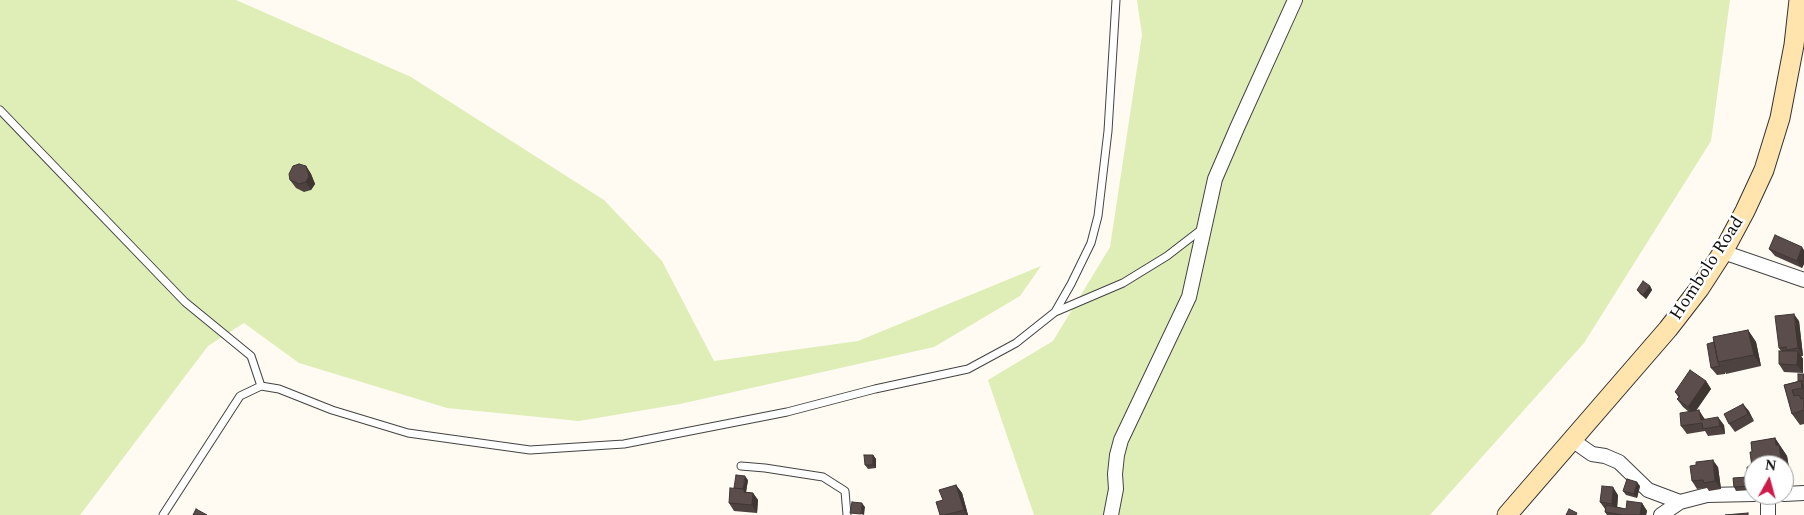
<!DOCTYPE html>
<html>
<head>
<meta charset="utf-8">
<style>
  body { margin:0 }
  #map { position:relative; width:1804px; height:515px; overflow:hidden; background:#fffaf2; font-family:Spectral,serif }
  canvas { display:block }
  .north { position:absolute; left:1744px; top:455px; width:50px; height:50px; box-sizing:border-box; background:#fff; border:1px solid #9f9f9f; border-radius:50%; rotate:7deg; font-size:14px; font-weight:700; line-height:20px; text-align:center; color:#101010 }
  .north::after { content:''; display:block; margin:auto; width:18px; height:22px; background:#ce1a49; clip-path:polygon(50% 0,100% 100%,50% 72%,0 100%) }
</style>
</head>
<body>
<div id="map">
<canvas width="1804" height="515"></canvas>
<div class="north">N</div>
</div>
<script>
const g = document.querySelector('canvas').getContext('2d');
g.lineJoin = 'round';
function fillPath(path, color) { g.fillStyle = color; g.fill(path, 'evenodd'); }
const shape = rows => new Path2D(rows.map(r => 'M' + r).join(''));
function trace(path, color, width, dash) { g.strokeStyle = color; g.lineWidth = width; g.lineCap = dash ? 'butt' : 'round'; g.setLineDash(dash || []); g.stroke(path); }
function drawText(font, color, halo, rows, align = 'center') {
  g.font = font + ' Spectral,serif'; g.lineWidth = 5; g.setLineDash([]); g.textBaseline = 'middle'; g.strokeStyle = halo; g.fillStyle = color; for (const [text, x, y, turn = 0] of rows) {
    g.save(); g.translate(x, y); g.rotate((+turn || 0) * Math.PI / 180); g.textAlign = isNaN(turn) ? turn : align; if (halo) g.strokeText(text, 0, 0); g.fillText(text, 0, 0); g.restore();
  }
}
const green = shape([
  [0,0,236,0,411,77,604,200,662,261,714,361,858,341,1041,266,1020,296,934,347,680,404,579,421,447,408,299,363,244,323,208,346,80,515,0,515],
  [1137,0,1730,0,1711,141,1584,343,1430,515,1034,515,988,380,1053,341,1110,247,1142,35]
]);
const lane = shape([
  [0,110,185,302,251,356,261,386],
  [1055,312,1123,283,1167,256,1202,229],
  [741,466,765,468,823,477,845,491,847,515],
  [163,515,240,396,261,386,279,389,332,410,408,433,530,450,624,444,787,412,875,389,968,369,1016,343,1055,312,1071,284,1091,243,1098,216,1108,131,1116,0]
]);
const street = shape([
  [1723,252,1804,280],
  [1572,440,1592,454,1605,456,1619,462,1648,490,1680,502],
  [1784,494,1804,493],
  [1111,515,1116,489,1115,474,1117,455,1121,440,1189,297,1215,179,1237,128,1295,0],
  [1661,515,1680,502,1707,495,1754,494],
  [1768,515,1768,495]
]);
const secondary = shape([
  [1507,515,1668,329,1699,289,1723,252,1745,211,1764,170,1780,118,1794,45,1799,0]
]);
const wall = shape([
  [306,166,311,174,315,184,311,190,304,192,296,188,290,180],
  [1769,249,1804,250,1804,264,1802,268,1775,256],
  [1650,286,1652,290,1646,299,1640,294,1637,290],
  [1799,321,1803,356,1801,356,1803,359,1803,373,1784,372,1779,364,1781,351,1779,348],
  [1748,330,1756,342,1761,366,1726,374,1725,372,1725,374,1717,375,1711,368,1714,342],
  [1804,374,1804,424,1800,425,1792,414,1784,385,1798,381],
  [1706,381,1711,389,1696,411,1704,418,1705,419,1724,425,1725,434,1708,436,1705,431,1687,434,1681,426,1689,412,1683,407,1677,399,1679,398,1675,392],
  [1743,404,1754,421,1735,432,1729,424],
  [1775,438,1787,456,1792,485,1784,486,1784,465,1754,465,1754,489,1751,485,1752,490,1736,491,1734,487,1733,478,1748,477,1747,467,1752,467,1750,452,1752,452,1751,442],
  [873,455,876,459,876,468,868,469,865,465],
  [1696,465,1718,467,1721,489,1709,491,1707,488,1697,489,1692,481],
  [748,480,746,492,753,493,758,500,757,513,734,511,729,503],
  [956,485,962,493,968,515,940,515,943,500],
  [1640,486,1637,498,1626,495,1623,491],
  [1618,495,1617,507,1626,509,1642,503,1647,511,1646,515,1607,515,1605,512,1605,509,1600,502]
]);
const shadedWall = shape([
  [306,166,311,174,315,184,311,190,306,182],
  [1802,247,1804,250,1804,264,1802,268,1797,261],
  [1650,286,1652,290,1646,299,1643,295],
  [1794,314,1799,321,1803,356,1798,348],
  [1748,330,1756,342,1761,366,1754,355],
  [1798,351,1803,359,1803,373,1797,365],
  [1706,381,1711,389,1693,414,1688,407],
  [1801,381,1804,386,1804,390,1802,388],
  [1743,404,1749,411,1754,421,1748,414],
  [1699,410,1704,418,1706,427,1701,420],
  [1718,417,1724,425,1725,434,1720,426],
  [1775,438,1787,456,1792,485,1784,474,1784,465,1782,465,1776,445],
  [873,455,876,459,876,468,873,465],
  [1713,460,1718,467,1721,489,1715,481],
  [745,476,748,480,746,492,743,491],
  [1748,477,1749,482,1751,485,1752,490,1749,486],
  [1637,482,1640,486,1637,498,1634,494],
  [956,485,962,493,968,515,967,515,964,510],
  [1613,487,1618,495,1617,511,1612,504],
  [753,493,758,500,757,513,752,505],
  [862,503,865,507,864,515,861,514],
  [1642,503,1647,511,1646,515,1640,515]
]);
const building = shape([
  [299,164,306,166,309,176,306,182,299,184,290,180,289,174,293,166,299,164],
  [1775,235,1802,247,1797,261,1769,249,1775,235],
  [1643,281,1650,286,1643,295,1637,290,1643,281],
  [1794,314,1798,348,1787,350,1786,347,1779,348,1775,316,1794,314],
  [1748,330,1754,355,1718,362,1713,337,1748,330],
  [1714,342,1718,362,1720,366,1711,368,1707,344,1714,342],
  [1779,351,1798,351,1797,365,1779,364,1779,351],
  [1690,370,1706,381,1688,407,1677,399,1680,396,1675,392,1690,370],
  [1798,374,1804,374,1804,381,1798,381,1798,374],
  [1801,381,1802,388,1792,390,1794,396,1799,395,1801,399,1804,398,1804,410,1792,414,1784,385,1801,381],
  [1743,404,1748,414,1729,424,1724,414,1743,404],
  [1699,410,1701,420,1718,417,1720,426,1703,429,1702,423,1681,426,1680,413,1699,410],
  [1775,438,1776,445,1779,445,1782,465,1754,465,1754,482,1749,482,1747,467,1752,467,1750,452,1752,452,1751,442,1775,438],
  [864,455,873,455,873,465,865,465,864,455],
  [1713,460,1715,481,1704,483,1703,480,1692,481,1690,466,1696,465,1696,462,1713,460],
  [736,475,745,476,743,489,734,488,736,475],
  [1748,477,1749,486,1734,487,1733,478,1748,477],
  [1627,479,1637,482,1634,494,1623,491,1627,479],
  [956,485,964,510,945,515,940,515,936,502,943,500,939,490,956,485],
  [1602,486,1613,487,1612,504,1600,502,1602,486],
  [730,488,744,489,744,492,753,493,752,505,729,503,730,488],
  [1627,501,1642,503,1640,515,1623,515,1605,512,1606,505,1626,509,1627,501],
  [852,502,862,503,861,514,850,513,852,502],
  [196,509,207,515,193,515,196,509],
  [1569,509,1577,513,1576,515,1566,515,1569,509],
  [1748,513,1748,515,1725,515,1748,513]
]);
const streetNames = [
  ["Hombolo Road",1708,269,-57]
];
fillPath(green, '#dfeeb7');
trace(lane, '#434343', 9);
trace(street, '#434343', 16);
trace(secondary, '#323232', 21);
trace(lane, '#fff', 7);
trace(street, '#fff', 14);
trace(secondary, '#ffe4ad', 19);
fillPath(wall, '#4d4240');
fillPath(shadedWall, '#3f3634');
fillPath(building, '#5a4d4b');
trace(building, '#3f3634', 1);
drawText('18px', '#101010', '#fff', streetNames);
</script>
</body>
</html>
